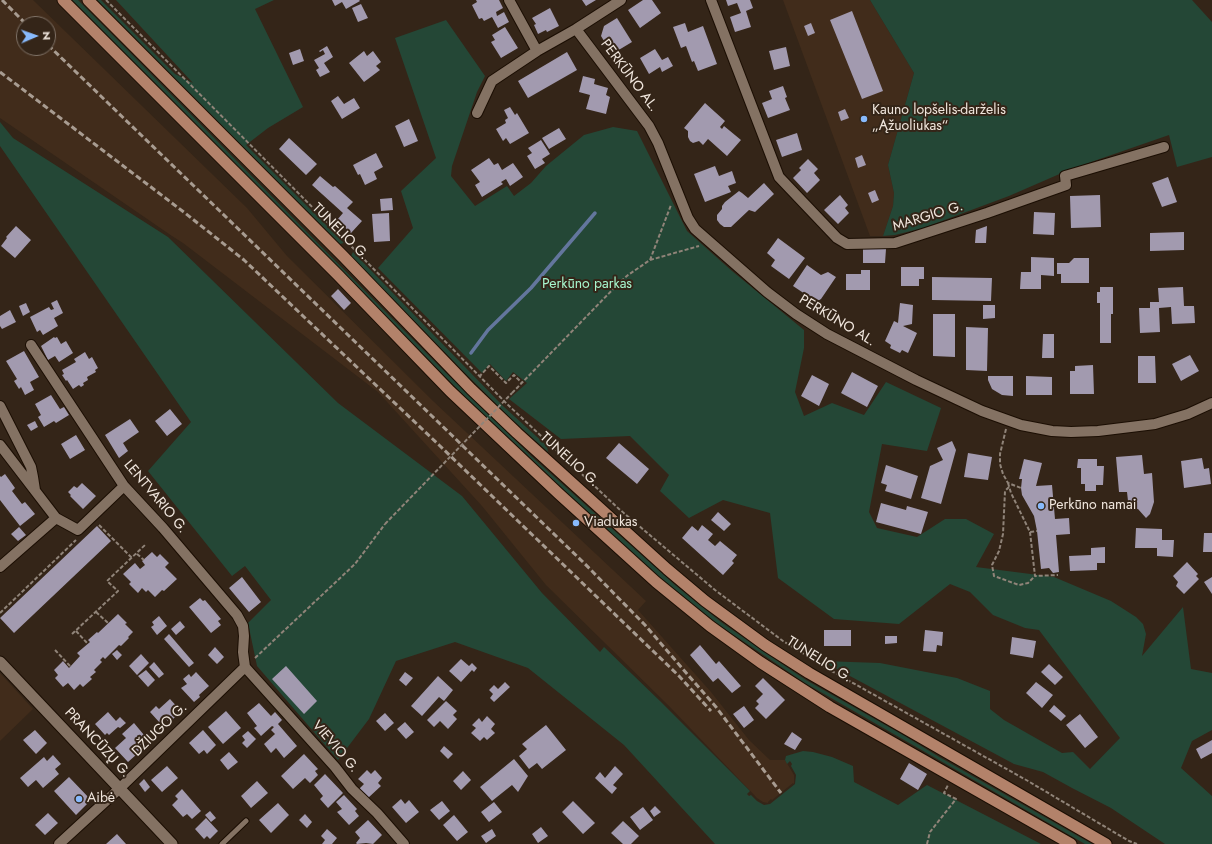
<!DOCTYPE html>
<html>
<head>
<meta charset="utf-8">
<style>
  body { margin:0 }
  #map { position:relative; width:1212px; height:844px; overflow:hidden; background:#342518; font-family:Jost,sans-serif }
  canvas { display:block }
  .north { position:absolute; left:16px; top:16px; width:40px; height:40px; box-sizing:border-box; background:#342518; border:1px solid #7f7267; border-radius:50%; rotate:88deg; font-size:11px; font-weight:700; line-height:16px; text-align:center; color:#f0e6dd }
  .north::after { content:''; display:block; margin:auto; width:14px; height:18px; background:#88bafc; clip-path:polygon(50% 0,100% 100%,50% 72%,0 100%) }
</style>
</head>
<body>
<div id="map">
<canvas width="1212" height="844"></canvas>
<div class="north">N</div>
</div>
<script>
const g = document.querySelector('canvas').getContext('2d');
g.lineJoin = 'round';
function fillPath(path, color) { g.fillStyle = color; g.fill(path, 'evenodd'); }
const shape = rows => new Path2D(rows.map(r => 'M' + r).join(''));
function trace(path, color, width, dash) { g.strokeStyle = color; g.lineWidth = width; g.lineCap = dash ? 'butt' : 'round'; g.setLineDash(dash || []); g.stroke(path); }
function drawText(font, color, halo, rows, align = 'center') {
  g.font = font + ' Jost,sans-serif'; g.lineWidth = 4; g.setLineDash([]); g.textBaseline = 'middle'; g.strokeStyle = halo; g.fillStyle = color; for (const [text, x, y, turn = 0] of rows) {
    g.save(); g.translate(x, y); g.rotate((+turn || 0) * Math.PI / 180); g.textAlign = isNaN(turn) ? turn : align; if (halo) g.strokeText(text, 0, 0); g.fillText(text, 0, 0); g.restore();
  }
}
const built = shape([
  [0,0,33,0,247,208,287,256,433,401,646,601,638,610,711,692,749,740,770,760,785,760,794,775,794,784,793,783,772,800,771,799,768,802,768,803,763,802,757,798,670,707,546,585,482,506,378,392,183,243,172,236,0,118],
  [24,24,48,24,48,48,24,48],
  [783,0,870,0,914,73,888,165,894,193,893,206,883,236,870,236],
  [0,673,33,709,0,741]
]);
const green = shape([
  [72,0,78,0,446,373,506,431,531,456,675,585,721,622,767,654,806,680,903,735,941,758,1092,844,1085,844,805,683,719,625,673,589,607,530,482,414,311,240],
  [97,0,101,0,175,74,193,83,116,0,274,0,255,9,303,107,268,128,246,145,344,243,340,244],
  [870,0,1192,0,1212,22,1212,157,1177,167,1169,135,1071,169,1009,196,923,228,895,235,883,236,893,206,894,193,888,165,914,73],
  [446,20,485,76,477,92,452,166,451,176,475,206,507,186,514,196,531,183,546,166,584,135,613,127,637,131,687,231,732,271,804,330,804,348,795,392,804,416,832,403,864,415,886,382,941,408,927,451,882,444,869,512,877,528,917,537,945,519,966,519,994,534,976,567,1054,577,1111,601,1136,617,1143,624,1146,634,1142,656,1183,607,1191,669,1212,673,1212,730,1192,741,1181,768,1212,796,1212,844,1165,844,1111,808,1072,788,1043,772,1014,764,822,661,880,663,957,678,990,691,990,709,1004,720,1062,753,1073,752,1090,769,1120,738,1039,630,1025,628,993,615,970,592,950,584,899,624,834,619,778,578,770,513,723,500,689,518,660,491,669,475,630,436,561,439,509,399,527,383,513,372,506,381,490,364,482,373,378,268,413,228,401,191,436,158,395,38],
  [0,122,13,138,168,237,338,403,462,496,542,593,600,652,604,647,660,701,750,791,747,794,749,796,751,795,757,801,764,805,770,804,795,784,796,775,791,766,792,764,790,761,787,764,785,760,786,756,803,751,813,752,832,757,853,766,854,782,898,805,927,785,1041,844,715,844,624,745,528,668,455,642,396,661,369,719,338,760,257,666,248,623,271,600,245,566,232,576,148,471,191,422,0,146],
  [353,252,503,406,547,446,548,452,507,415,459,367,351,256]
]);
const stream = shape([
  [471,353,488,330,531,288,595,213]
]);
const building = shape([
  [332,0,359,0,360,1,346,9,342,2,335,6],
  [476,0,499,0,503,8,496,12,497,16,504,12,509,22,498,28,492,17,484,21,482,18,479,19,472,5,477,2],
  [582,0,596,0,586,6],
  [643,0,652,0,661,13,640,28,628,10],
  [726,0,750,0,753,8,746,11,751,27,735,32,730,17,741,13,737,3,728,6],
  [361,4,368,18,358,22,352,8],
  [550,8,559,26,547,32,546,30,538,34,534,25,536,24,532,18],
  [852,11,883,91,862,99,830,20],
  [617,18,632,42,612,54,601,36,604,26],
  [685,23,688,32,703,26,717,64,698,71,694,61,692,62,686,46,681,48,673,27],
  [811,23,815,33,808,36,804,26],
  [505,27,518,48,501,58,491,42,495,40,492,35],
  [327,46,333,57,324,63,330,72,320,77,316,70,319,68,314,60,325,54,323,50,320,52,319,51],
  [786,47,790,66,774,70,769,51],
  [300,49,304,61,293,65,289,53],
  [655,49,662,60,668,57,673,66,662,72,660,67,649,74,640,58],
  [364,51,367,56,373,51,381,62,376,66,380,70,364,82,349,63],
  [567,52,577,70,528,98,518,81],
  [583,76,595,79,594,84,608,88,606,95,610,97,606,114,586,109,590,95,579,92],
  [783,86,787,97,785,98,790,110,768,118,762,103,772,99,769,91],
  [338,96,344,104,354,98,360,108,342,119,331,101],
  [705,103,725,121,720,127,722,129,724,126,741,140,727,156,708,139,703,145,699,141,693,143,690,141,688,137,688,131,684,128],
  [510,107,515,115,517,113,529,133,510,144,506,138,503,141,496,129,506,123,505,120,508,118,504,110],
  [845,109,849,118,841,121,838,112],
  [409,119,418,141,404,147,395,126],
  [559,128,566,139,549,149,542,138],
  [797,133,802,150,782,157,776,140],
  [289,138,317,164,306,175,279,149],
  [541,140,550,154,542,159,545,163,535,169,527,156,532,153,528,148],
  [376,153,383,167,374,172,377,179,365,185,360,174,358,175,353,165],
  [862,155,866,165,858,168,855,158],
  [489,158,494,165,498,163,502,170,513,163,523,177,510,186,506,179,501,182,503,184,482,197,475,185,480,182,471,170],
  [808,159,818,169,814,173,820,180,807,193,793,178,801,170,799,168],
  [715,166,719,176,732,171,736,183,728,186,731,192,705,202,694,174],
  [320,176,333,187,335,186,353,202,347,208,362,221,351,233,337,220,343,213,312,185],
  [1168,177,1177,202,1162,207,1152,183],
  [764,183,774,194,755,212,749,210,731,227,724,227,720,224,717,220,717,215,722,209,722,206,725,202,739,191,742,193,748,198],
  [875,190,879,200,872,203,868,193],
  [840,195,848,205,845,208,849,213,838,224,824,210],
  [1100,195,1101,227,1071,228,1070,196],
  [392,198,393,210,381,211,380,199],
  [1034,212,1055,213,1054,235,1033,234],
  [389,213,390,241,374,242,372,214],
  [16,226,31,240,15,258,1,246,7,238,6,237],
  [987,226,986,243,975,243,976,230],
  [1184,232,1184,250,1150,251,1150,233],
  [778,238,805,258,789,279,771,266,775,260,767,253],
  [863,249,886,249,885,263,863,263],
  [1031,257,1054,258,1054,276,1041,275,1041,289,1020,289,1021,272,1031,272],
  [1074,258,1089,258,1089,283,1061,283,1061,274,1057,274,1057,263,1069,263],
  [807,265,821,275,828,272,836,277,821,299,816,302,811,302,807,300,805,294,793,286],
  [901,267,924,267,924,279,919,279,919,286,901,286],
  [861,270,870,270,870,290,846,290,846,274,861,274],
  [932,277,992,278,991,301,932,300],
  [1100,287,1113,287,1113,314,1111,314,1111,343,1100,343,1100,303,1097,303,1097,292,1100,292],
  [1183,287,1184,306,1194,306,1195,323,1172,324,1171,307,1159,308,1160,332,1140,333,1139,308,1150,308,1150,302,1159,302,1158,288],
  [338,289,351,303,344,310,331,296],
  [57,300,63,313,54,318,58,326,43,335,40,330,37,332,30,317,49,307,51,310,54,309,51,303],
  [26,303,30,312,23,316,19,306],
  [900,303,913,305,912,324,903,326,917,333,908,353,902,350,900,353,890,348,891,345,885,341,894,321,898,323],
  [983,305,995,305,995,318,983,319],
  [10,310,16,322,2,329,0,326,0,316],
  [933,314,955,314,955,357,933,356],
  [966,327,988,328,987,371,966,370],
  [1043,334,1054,334,1054,358,1042,358],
  [54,337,55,338,57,337,61,344,66,341,73,353,59,362,55,356,48,360,41,346],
  [24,351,39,377,30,382,34,390,25,395,21,387,19,389,14,381,17,379,6,361],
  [85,352,89,359,92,357,98,368,95,370,96,372,87,377,88,380,83,383,84,385,81,387,79,385,73,389,67,380,66,381,62,375,64,374,62,370,76,362,74,359],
  [1190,355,1199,371,1181,381,1172,364],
  [1138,356,1155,356,1156,383,1138,383],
  [1093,365,1094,394,1070,394,1070,371,1075,371,1075,366],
  [852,372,878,386,867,407,841,393],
  [812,375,829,384,819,406,801,396],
  [988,376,1013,376,1013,396,1002,395,992,389,988,380],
  [1026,376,1052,377,1052,395,1026,395],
  [51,395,60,409,64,407,69,415,56,423,54,421,44,427,38,417,41,415,35,404],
  [170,409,182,424,167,436,155,421],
  [130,419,139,432,123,443,128,451,119,458,105,435],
  [35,421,38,427,31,431,27,425],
  [76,435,85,450,70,459,61,444],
  [952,441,956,450,941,504,921,498,930,466,943,460,937,448],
  [619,443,649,469,637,484,606,458],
  [968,453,992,457,988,480,964,477],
  [1142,455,1144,474,1152,473,1154,502,1150,514,1146,518,1138,509,1129,510,1127,492,1119,492,1116,457],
  [1202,458,1204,469,1209,468,1211,484,1184,488,1181,461],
  [1024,459,1042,463,1036,486,1052,485,1055,519,1069,518,1070,534,1056,535,1059,572,1053,573,1049,568,1041,569,1037,531,1034,516,1022,495,1021,488,1022,479,1019,479],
  [1078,459,1097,459,1097,466,1104,466,1103,485,1096,485,1096,491,1085,491,1085,484,1081,484,1081,468,1077,468],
  [886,465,918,476,911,499,885,491,887,485,881,483],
  [5,474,15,488,12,491,22,504,25,502,35,514,20,526,0,500,0,476,1,477],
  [82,483,96,496,83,509,70,496,71,495,68,492,74,486,77,488],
  [881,503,906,510,907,506,928,512,921,534,876,522],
  [718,512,731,524,724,531,711,520],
  [702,525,713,534,708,540,715,546,720,541,737,555,732,561,734,563,723,575,682,538,692,526,698,531],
  [97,526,111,541,14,633,0,618],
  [19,527,26,535,18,541,11,534],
  [1136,528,1162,529,1162,540,1174,540,1173,557,1157,556,1157,548,1135,548],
  [1204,533,1212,533,1212,552,1203,552],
  [1105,547,1105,563,1097,563,1097,570,1070,571,1069,556,1091,555,1091,548],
  [152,552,157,557,160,554,169,563,165,567,177,579,164,591,162,590,155,597,148,590,146,592,142,588,138,593,129,584,131,582,123,574,135,563,140,569,145,565,142,561],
  [1187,562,1198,574,1196,576,1199,579,1184,594,1176,586,1178,582,1173,576],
  [242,577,261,602,249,612,229,588],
  [1212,577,1212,594,1204,582],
  [200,598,203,601,205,600,221,619,218,621,221,625,211,633,189,607],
  [118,614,127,623,125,624,133,632,128,637,129,638,121,646,119,645,105,659,103,657,100,660,102,662,94,670,96,672,90,677,92,679,83,687,80,684,74,690,68,683,63,687,55,678,58,675,54,670,63,661,69,668,80,656,77,653,90,642,88,640,97,632,98,633],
  [159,616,167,626,157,635,151,627,154,625,152,622],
  [180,621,185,627,176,635,171,629],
  [824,630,851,630,851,646,824,646],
  [925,630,943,632,942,646,937,645,936,652,923,651],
  [169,634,194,663,189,667,164,639],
  [885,636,897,636,897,643,885,644],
  [1012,637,1036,641,1033,658,1010,654],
  [700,645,716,664,719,661,741,686,732,693,718,678,713,682,690,655],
  [215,647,224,657,217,664,208,655],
  [117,650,122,655,117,660,112,654],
  [141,654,149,663,137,675,129,666],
  [461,659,469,666,472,663,477,668,474,672,472,670,461,682,449,671],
  [154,662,164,674,159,678,149,667],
  [1049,664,1063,677,1055,685,1041,672],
  [286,666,317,701,304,714,272,679],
  [146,670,155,680,148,687,138,676],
  [196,672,209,686,199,695,200,697,194,702,181,688,187,684,183,679,189,674,191,677],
  [405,672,413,678,406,686,399,680],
  [438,676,453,690,444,701,439,697,422,716,411,706],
  [763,678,785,700,766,719,755,708,759,704,756,701,763,694,755,686],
  [505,682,510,687,494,702,490,698,493,694,489,690,494,685,498,689],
  [1036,682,1053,695,1042,708,1026,693],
  [170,699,181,711,173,719,172,718,168,721,165,718,160,723,150,712,156,706,159,709],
  [446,701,457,711,453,715,457,719,448,729,440,721,434,727,427,720],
  [259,703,271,716,275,712,282,720,278,724,297,746,284,758,276,748,271,753,264,744,275,734,271,730,274,727,272,726,261,736,254,728,257,726,247,713],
  [1054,705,1066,716,1061,721,1049,711],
  [744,706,754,720,744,728,733,714],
  [226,711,241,728,223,744,208,727],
  [108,712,116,721,120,717,126,723,120,728,118,727,109,735,107,733,105,735,95,724],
  [385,713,394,723,385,731,376,721],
  [1080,714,1098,737,1085,748,1066,725],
  [487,716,495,724,491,729,495,733,487,740,484,737,480,741,471,733,476,728,472,725,479,718,482,722],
  [405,722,414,732,406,739,397,729],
  [134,723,144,735,138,740,145,747,128,762,115,748,126,738,122,734],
  [546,725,566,750,542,769,537,763,529,769,519,756,527,749,522,744],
  [35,730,47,743,36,754,23,740],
  [203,730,216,745,207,754,204,750,199,754,189,743],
  [248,731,256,739,247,748,242,743,245,740,242,736],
  [792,732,802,739,795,750,784,744],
  [1212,740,1212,753,1201,759,1196,749],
  [444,746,453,754,448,759,440,751],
  [229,752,238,762,228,770,220,760],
  [304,754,318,769,315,771,318,775,310,783,305,778,293,789,281,776],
  [53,755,61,764,55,769,59,774,43,788,36,780,28,787,20,778,44,757,47,761],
  [514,759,528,776,518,792,512,785,492,801,480,787],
  [909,763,927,774,918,790,900,779],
  [167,766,178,778,162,792,151,780],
  [615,766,623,774,613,785,617,788,612,794,595,778,600,772,605,778],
  [367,770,371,774,375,770,382,778,378,783,381,786,368,798,359,789,364,784,358,779],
  [463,771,471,780,461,790,453,781],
  [325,774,343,793,328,808,320,799,323,796,314,785],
  [69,777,91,800,76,815,54,791],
  [144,779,150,787,145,792,139,784],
  [257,781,268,793,251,808,241,796],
  [182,789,201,811,192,819,187,814,183,817,172,805,178,799,175,796],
  [344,795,357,809,355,811,359,816,349,825,337,812,342,809,336,802],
  [401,799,405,804,409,800,419,812,406,823,392,807],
  [442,801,450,811,439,820,430,810],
  [573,801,595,823,583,834,562,812],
  [494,802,502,812,489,822,481,812],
  [278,803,289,815,271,833,259,820],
  [655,806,661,812,654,817,650,811],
  [643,807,653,820,640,830,630,817],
  [210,811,216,818,211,822,205,815],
  [48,813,58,823,45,835,35,825],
  [305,814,312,822,307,828,299,820],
  [454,815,468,832,457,841,443,825],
  [206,818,218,831,210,839,207,836,204,839,195,829],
  [368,820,382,835,373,844,366,843,357,844,356,843,360,838,355,832],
  [623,821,639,836,631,844,623,844,611,833],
  [541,827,548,836,538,843,532,834],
  [327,829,337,838,332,844,322,844,325,840,321,836],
  [492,829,496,836,486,843,481,836],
  [117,834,126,844,106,844]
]);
const path = shape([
  [106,0,351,246,507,404,619,509,715,590,783,641,828,669,1028,781,1129,841,1137,844],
  [650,260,699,246],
  [479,377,489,366,506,383,514,375,522,383],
  [512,393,619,283,628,275,650,260,671,205],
  [1006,429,1000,454,1000,464,1003,474,1008,483,1021,488],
  [1008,483,1011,493,1030,532,1037,531],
  [1009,487,1005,491,1003,534,999,551,992,565,994,576,1019,585,1028,583,1035,576],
  [99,525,132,558],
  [1030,532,1035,576,1058,575],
  [137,554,144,560],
  [96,612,108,623],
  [0,613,76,540],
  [76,631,88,644],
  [72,634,118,591,107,581,145,545],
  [55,650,70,666],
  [255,658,355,564,385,524],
  [927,844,930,832,956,799,944,793,948,785]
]);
const service = shape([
  [222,844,246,821]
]);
const minor = shape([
  [509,0,537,51],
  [711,0,779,177,837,238,847,244,895,243,987,213,1066,185,1065,176,1164,147],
  [576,29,649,126,658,143,688,218,695,229,767,292,796,314,827,334,916,380,982,411,1021,425,1052,431,1071,432,1098,431,1155,424,1188,414,1212,403],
  [477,113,492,81,537,51,576,29,621,0],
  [31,345,124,486,163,528,237,615,243,626,244,636,243,652,245,667],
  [0,406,31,467,33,477,35,490],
  [0,445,56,518],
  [0,567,56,518,78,530,124,486],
  [245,667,335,767,352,789,377,813,404,844],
  [59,844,119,789,245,667]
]);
const tertiary = shape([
  [0,662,172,844]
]);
const primary = shape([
  [63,0,338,275,450,391,558,493,656,582,710,626,760,662,830,707,1071,844],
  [88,0,343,256,471,389,517,433,667,569,705,601,765,645,809,673,1106,844]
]);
const rail = shape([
  [2,0,26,24],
  [48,45,585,564,645,625,688,675,716,707,781,793],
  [0,72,185,213,244,260,439,445,679,676,711,711]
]);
const pathBridge = shape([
  [385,524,512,393]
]);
const markers = [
  [864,119,4,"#88bafc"],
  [1041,506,4,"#88bafc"],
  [576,523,4,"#88bafc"],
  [79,799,4,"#88bafc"]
];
const streetNames = [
  ["PERKŪNO AL.",629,76,53],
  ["MARGIO G.",928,217,-17],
  ["TUNELIO G.",340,232,45],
  ["PERKŪNO AL.",837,321,31],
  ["TUNELIO G.",569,460,42],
  ["LENTVARIO G.",155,497,50],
  ["TUNELIO G.",819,660,32],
  ["DŽIUGO G.",160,730,-44],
  ["PRANCŪZŲ G.",97,743,47],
  ["VIEVIO G.",335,747,49]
];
const poiNames = [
  ["Kauno lopšelis-darželis",872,111],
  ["„Ąžuoliukas“",872,127],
  ["Perkūno namai",1049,506],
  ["Viadukas",584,523],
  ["Aibė",87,799]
];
const parkNames = [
  ["Perkūno parkas",587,285]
];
fillPath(built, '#412c1b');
fillPath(green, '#244736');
trace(stream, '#63769d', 3.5);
fillPath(building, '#a29aaf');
trace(service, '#1b0e03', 7);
trace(minor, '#1b0e03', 12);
trace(tertiary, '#1b0e03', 13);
trace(primary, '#1b0e03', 13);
trace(path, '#908479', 2, [4, 2]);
trace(service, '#847263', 5);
trace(minor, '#847263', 10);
trace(tertiary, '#847263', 11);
trace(primary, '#b3826a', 11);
trace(rail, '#a89c91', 3, [6, 3]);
trace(pathBridge, '#908479', 2, [4, 2]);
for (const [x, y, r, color] of markers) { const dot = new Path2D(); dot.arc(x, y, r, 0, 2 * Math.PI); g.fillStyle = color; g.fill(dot); trace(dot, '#342518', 1.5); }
drawText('14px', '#f0e6dd', '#342518', streetNames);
drawText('14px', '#f0e6dd', '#342518', poiNames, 'left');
drawText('14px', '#a6f6ce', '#342518', parkNames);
</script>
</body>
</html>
